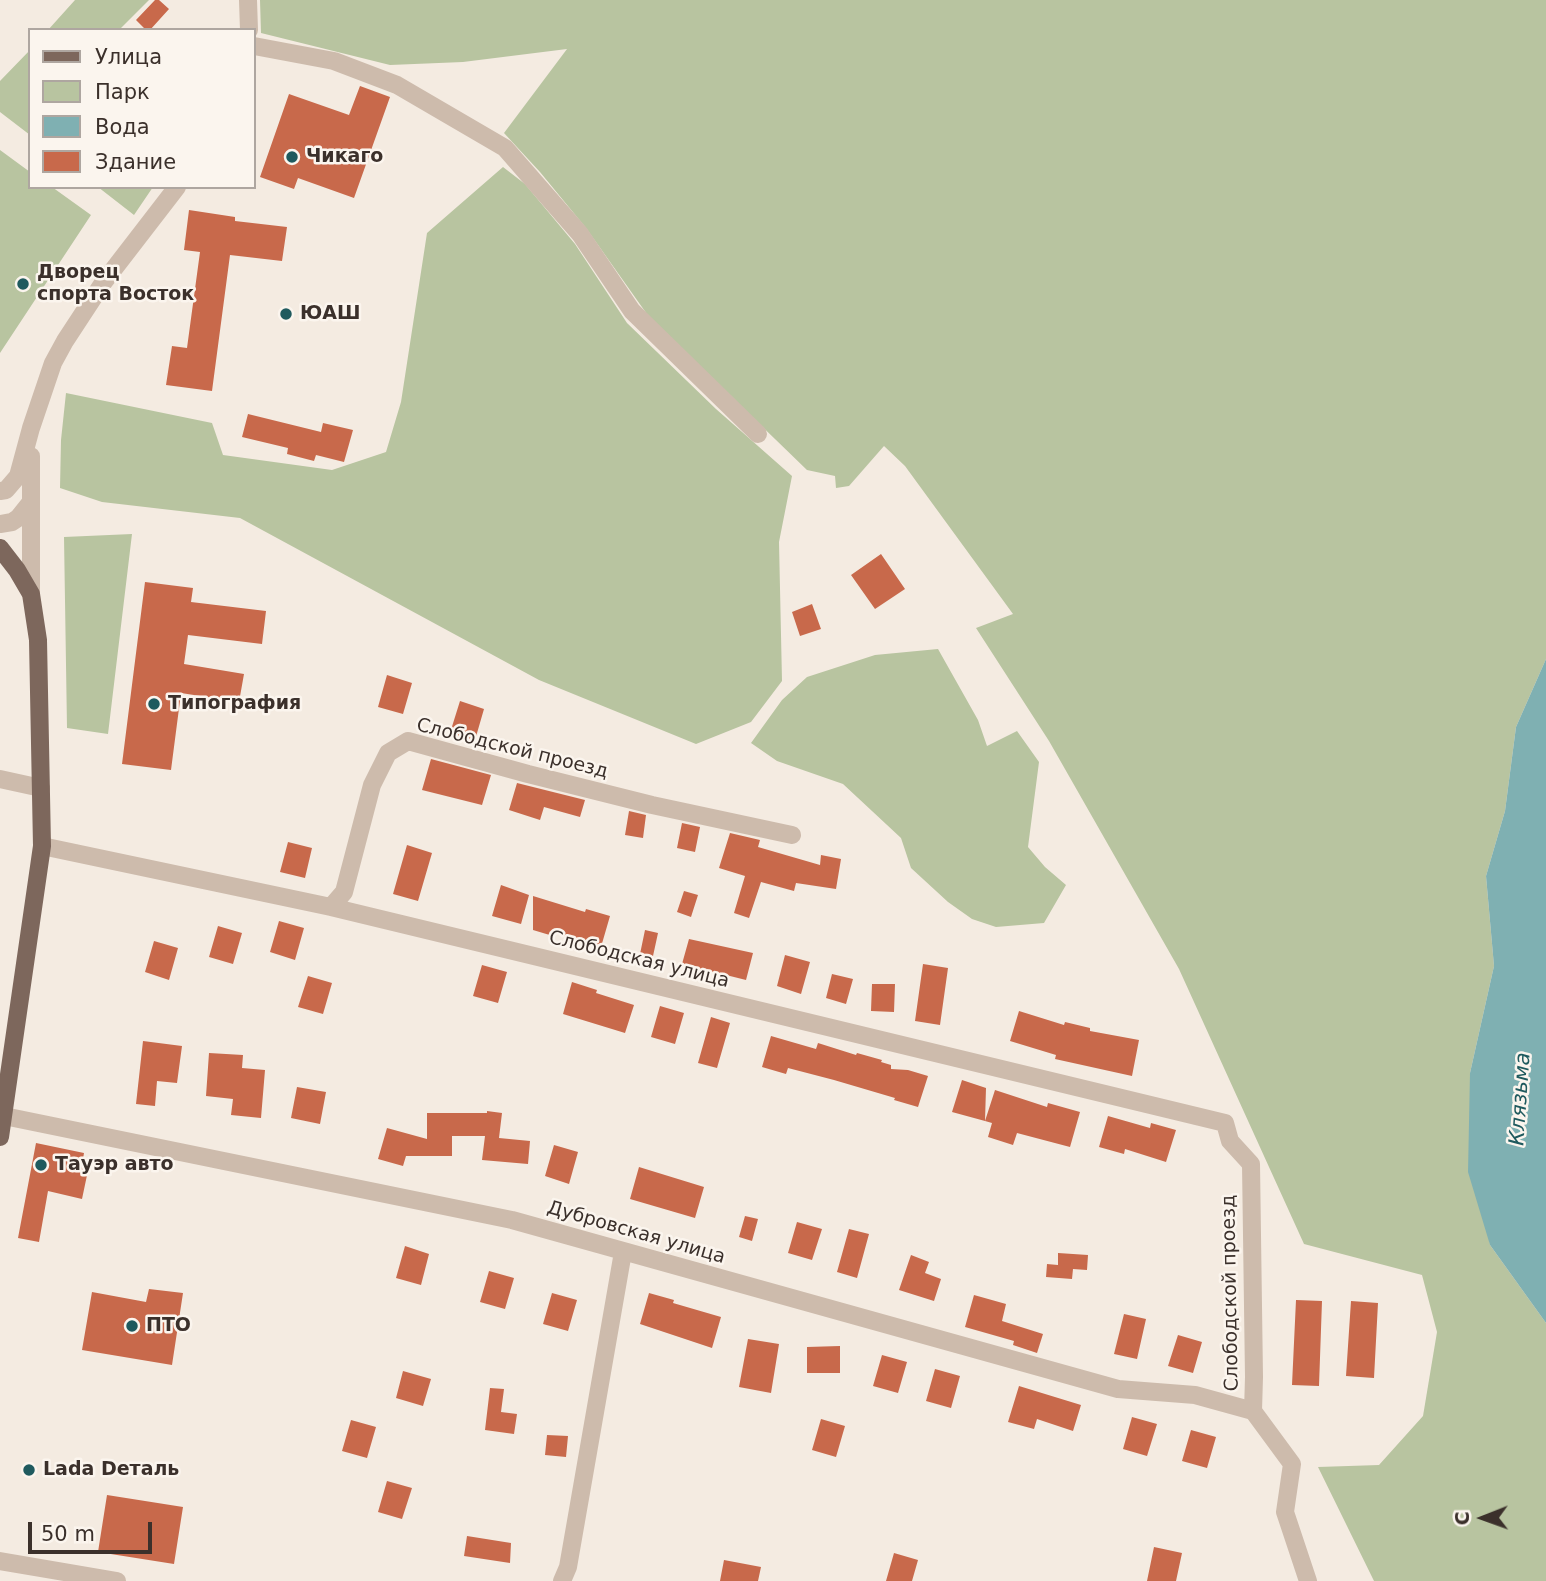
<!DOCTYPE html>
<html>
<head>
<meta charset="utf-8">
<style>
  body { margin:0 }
  #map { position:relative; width:1546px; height:1581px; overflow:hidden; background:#f4ebe1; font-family:"DejaVu Sans",sans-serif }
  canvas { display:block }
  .legend { position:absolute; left:28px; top:28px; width:228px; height:161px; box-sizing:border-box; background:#fbf5ee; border:2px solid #aea6a0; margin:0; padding:9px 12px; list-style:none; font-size:21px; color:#3b302b }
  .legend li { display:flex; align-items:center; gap:14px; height:35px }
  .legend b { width:35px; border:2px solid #aea6a0 }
  .north { position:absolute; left:1448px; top:1483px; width:70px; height:70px; -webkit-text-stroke:5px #fbf5ee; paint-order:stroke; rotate:269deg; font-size:19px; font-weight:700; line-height:28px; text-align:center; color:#3b302b }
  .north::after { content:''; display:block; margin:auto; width:24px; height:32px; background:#3b302b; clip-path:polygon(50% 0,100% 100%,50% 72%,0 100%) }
  .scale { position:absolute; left:28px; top:1522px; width:124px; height:32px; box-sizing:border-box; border:4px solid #3b302b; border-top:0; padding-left:9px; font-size:21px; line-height:24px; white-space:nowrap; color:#3b302b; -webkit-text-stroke:5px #fbf5ee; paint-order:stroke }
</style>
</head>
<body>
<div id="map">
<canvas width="1546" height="1581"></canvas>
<ul class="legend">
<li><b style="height:9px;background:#7d675c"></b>Улица</li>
<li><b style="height:19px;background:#b8c4a0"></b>Парк</li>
<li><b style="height:19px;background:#7fb0b2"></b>Вода</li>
<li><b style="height:19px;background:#c8694b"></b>Здание</li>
</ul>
<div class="north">С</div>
<div class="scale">50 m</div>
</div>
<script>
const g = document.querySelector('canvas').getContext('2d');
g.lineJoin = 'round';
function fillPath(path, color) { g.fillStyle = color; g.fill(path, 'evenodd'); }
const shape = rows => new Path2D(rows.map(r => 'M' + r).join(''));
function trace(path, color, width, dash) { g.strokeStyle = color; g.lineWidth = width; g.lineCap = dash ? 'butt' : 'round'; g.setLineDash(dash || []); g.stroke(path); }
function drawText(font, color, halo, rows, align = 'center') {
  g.font = font + ' "DejaVu Sans",sans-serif'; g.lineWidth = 5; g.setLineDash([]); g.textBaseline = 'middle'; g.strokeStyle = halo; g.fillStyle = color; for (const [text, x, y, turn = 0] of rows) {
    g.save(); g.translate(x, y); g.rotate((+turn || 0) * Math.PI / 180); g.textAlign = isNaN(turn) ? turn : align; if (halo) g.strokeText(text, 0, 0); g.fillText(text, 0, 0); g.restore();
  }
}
const green = shape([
  [75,0,149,0,119,30,48,30],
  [260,0,1546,0,1546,659,1516,727,1505,811,1486,876,1494,966,1470,1073,1490,1245,1546,1323,1546,1581,1374,1581,1318,1467,1379,1465,1423,1416,1437,1332,1422,1275,1304,1244,1179,969,1049,741,976,628,1013,614,905,466,884,446,849,486,836,488,835,476,807,470,649,317,586,228,540,172,504,133,567,49,463,62,390,65,261,33],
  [30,50,30,135,0,112,0,81],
  [0,150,30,172,30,187,52,187,91,215,0,353],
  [503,167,525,184,575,244,627,323,716,409,792,476,779,542,782,681,751,722,696,744,539,680,240,518,102,502,60,488,61,440,66,393,212,423,223,455,332,470,386,452,401,402,427,233],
  [98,187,153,187,134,215],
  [132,534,108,734,67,728,64,537],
  [938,649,978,720,987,746,1017,731,1039,762,1028,847,1045,867,1066,885,1044,923,996,927,972,919,948,902,911,868,901,838,843,784,777,761,751,743,782,700,807,677,875,655]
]);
const water = shape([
  [1546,659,1546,1323,1490,1245,1468,1172,1470,1073,1494,966,1486,876,1505,811,1516,727]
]);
const building = shape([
  [155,0,159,0,169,9,150,30,146,30,136,20],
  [360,86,390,97,354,198,298,178,294,189,260,177,289,94,349,115],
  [189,210,235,217,235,221,287,227,282,261,230,255,212,391,166,385,172,346,187,348,200,252,184,250],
  [248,414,321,432,323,423,353,430,344,462,316,455,314,461,287,454,288,448,242,437],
  [881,554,905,589,875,609,851,575],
  [145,582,193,588,191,602,266,611,262,644,188,635,184,664,244,674,239,702,181,693,171,770,122,764],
  [812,604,821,629,800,636,792,612],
  [387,675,412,683,403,714,378,707],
  [460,701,484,709,475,740,450,733],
  [431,759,491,775,482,805,422,790],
  [517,783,585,800,580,817,544,807,540,820,509,810],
  [629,811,646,815,643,838,625,835],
  [682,823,700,827,695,852,677,848],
  [730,833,760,840,758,847,820,865,821,855,841,859,836,889,796,883,794,891,761,882,749,918,734,913,745,876,719,868],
  [288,842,312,848,305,878,280,872],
  [407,845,432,853,418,901,393,894],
  [501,885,529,895,521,924,492,916],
  [684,891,698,895,691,917,677,912],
  [533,896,585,912,586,909,610,916,601,947,554,933,553,936,533,930],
  [279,921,304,928,295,960,270,952],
  [218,926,242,933,233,964,209,957],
  [645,930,658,933,653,956,640,954],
  [689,939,753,953,746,980,682,964],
  [154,941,178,948,169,980,145,972],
  [785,955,810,962,801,994,777,986],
  [923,964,948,968,940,1025,915,1021],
  [482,965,507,972,498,1003,473,996],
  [832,974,853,979,846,1004,826,998],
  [308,976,332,983,323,1014,298,1007],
  [572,982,597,990,596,993,634,1005,625,1033,563,1014],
  [872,984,895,984,894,1012,871,1011],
  [660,1006,684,1013,675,1044,651,1037],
  [1019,1011,1064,1025,1065,1022,1090,1028,1090,1031,1139,1040,1132,1076,1055,1059,1056,1055,1010,1041],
  [711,1017,730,1023,717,1068,698,1063],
  [771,1036,816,1049,818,1043,856,1055,857,1053,882,1060,881,1062,891,1065,891,1069,908,1070,928,1076,918,1107,894,1100,895,1098,834,1080,788,1068,786,1074,762,1067],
  [143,1041,182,1046,177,1083,157,1081,155,1106,136,1104],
  [209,1053,243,1055,242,1068,265,1070,261,1118,231,1115,233,1099,206,1096],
  [962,1080,986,1088,985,1121,952,1112],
  [297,1087,326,1092,320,1124,291,1118],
  [995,1090,1047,1107,1048,1103,1080,1112,1070,1147,1017,1133,1013,1145,988,1137,992,1123,985,1121],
  [487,1111,502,1113,499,1138,530,1141,528,1164,482,1160,485,1136,452,1136,452,1156,406,1156,403,1166,378,1159,387,1128,427,1139,427,1113,487,1113],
  [1108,1116,1150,1128,1151,1123,1176,1130,1166,1162,1125,1149,1124,1154,1099,1147],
  [36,1143,84,1153,83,1159,90,1161,82,1199,48,1191,39,1242,18,1238],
  [554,1145,578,1152,569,1184,545,1176],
  [639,1167,704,1187,695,1218,630,1199],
  [745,1216,758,1219,752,1241,739,1237],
  [797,1222,822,1229,812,1260,788,1253],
  [849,1229,869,1234,857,1278,837,1272],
  [405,1246,429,1254,421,1285,396,1278],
  [1058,1253,1088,1255,1087,1270,1073,1269,1072,1279,1046,1277,1047,1264,1058,1265],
  [911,1255,929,1262,925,1273,941,1279,934,1301,899,1290],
  [489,1271,514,1278,505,1309,480,1302],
  [149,1289,183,1293,172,1365,82,1350,92,1292,146,1302],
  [552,1293,577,1300,568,1331,543,1324],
  [649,1293,674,1300,673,1303,721,1317,712,1348,640,1324],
  [974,1295,1006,1304,1002,1321,1043,1334,1037,1353,1013,1345,1014,1341,965,1327],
  [1296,1300,1322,1301,1319,1386,1292,1385],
  [1351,1301,1378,1303,1374,1378,1346,1376],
  [1124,1314,1146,1319,1137,1359,1114,1354],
  [1178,1335,1202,1342,1193,1373,1168,1366],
  [748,1339,779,1344,771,1393,739,1387],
  [840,1346,840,1373,807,1373,807,1347],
  [882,1355,907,1362,898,1393,873,1386],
  [935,1369,960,1376,951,1408,926,1401],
  [403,1371,431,1379,423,1406,396,1398],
  [1019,1386,1081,1405,1073,1431,1037,1419,1034,1429,1008,1422],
  [490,1388,504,1389,501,1412,517,1414,514,1434,485,1430],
  [1132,1417,1157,1424,1147,1456,1123,1449],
  [821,1419,845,1426,836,1457,812,1450],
  [351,1420,376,1427,367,1458,342,1451],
  [1191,1430,1216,1437,1207,1468,1182,1461],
  [547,1435,568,1436,566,1457,545,1455],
  [387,1481,412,1488,402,1519,378,1512],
  [107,1495,183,1507,174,1564,98,1552],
  [467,1536,511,1543,510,1563,464,1556],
  [1154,1547,1182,1553,1176,1581,1147,1581],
  [894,1553,918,1560,912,1581,886,1581],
  [724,1560,761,1567,758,1581,720,1581]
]);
const minor = shape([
  [248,0,249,30],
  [254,46,334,61,397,85,505,148,580,234,632,311,758,434],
  [31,456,31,594],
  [0,491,6,490,18,476,31,428,53,363,65,341,103,283,177,187],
  [0,524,12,522,18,518,30,503],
  [0,779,41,788],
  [42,846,331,907,1225,1123,1230,1141,1251,1164,1254,1377,1253,1411,1292,1464,1285,1512,1308,1581],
  [331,907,344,892,372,785,388,753,408,741,528,774,652,805,792,835],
  [4,1116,512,1220,1118,1389,1195,1395,1253,1411],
  [0,1561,117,1581],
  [562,1581,568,1567,623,1252]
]);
const major = shape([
  [0,548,17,570,31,594,38,640,42,846,0,1137]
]);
const markers = [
  [292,157,7,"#1f5a5e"],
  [23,284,7,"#1f5a5e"],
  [286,314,7,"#1f5a5e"],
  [154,704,7,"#1f5a5e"],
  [41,1165,7,"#1f5a5e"],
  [132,1326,7,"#1f5a5e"],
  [29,1470,7,"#1f5a5e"]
];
const poiNames = [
  ["Чикаго",306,157],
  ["Дворец",37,273],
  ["спорта Восток",37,295],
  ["ЮАШ",300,314],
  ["Типография",168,704],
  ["Тауэр авто",55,1165],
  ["ПТО",146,1326],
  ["Lada Dеталь",43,1470]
];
const streetNames = [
  ["Слободской проезд",512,749,14],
  ["Слободская улица",639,960,14],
  ["Дубровская улица",636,1233,16],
  ["Слободской проезд",1231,1293,-91]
];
const waterNames = [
  ["Клязьма",1521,1099,-86]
];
fillPath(green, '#b8c4a0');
fillPath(water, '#7fb0b2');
fillPath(building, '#c8694b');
trace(minor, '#cdbbac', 18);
trace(major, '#7d675c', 18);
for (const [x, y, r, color] of markers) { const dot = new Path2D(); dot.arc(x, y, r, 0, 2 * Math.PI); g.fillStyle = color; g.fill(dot); trace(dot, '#fbf5ee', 2.5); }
drawText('bold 19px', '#3b302b', '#fbf5ee', poiNames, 'left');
drawText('19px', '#3b302b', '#fbf5ee', streetNames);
drawText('italic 21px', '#1f5a5e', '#fbf5ee', waterNames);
</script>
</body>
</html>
